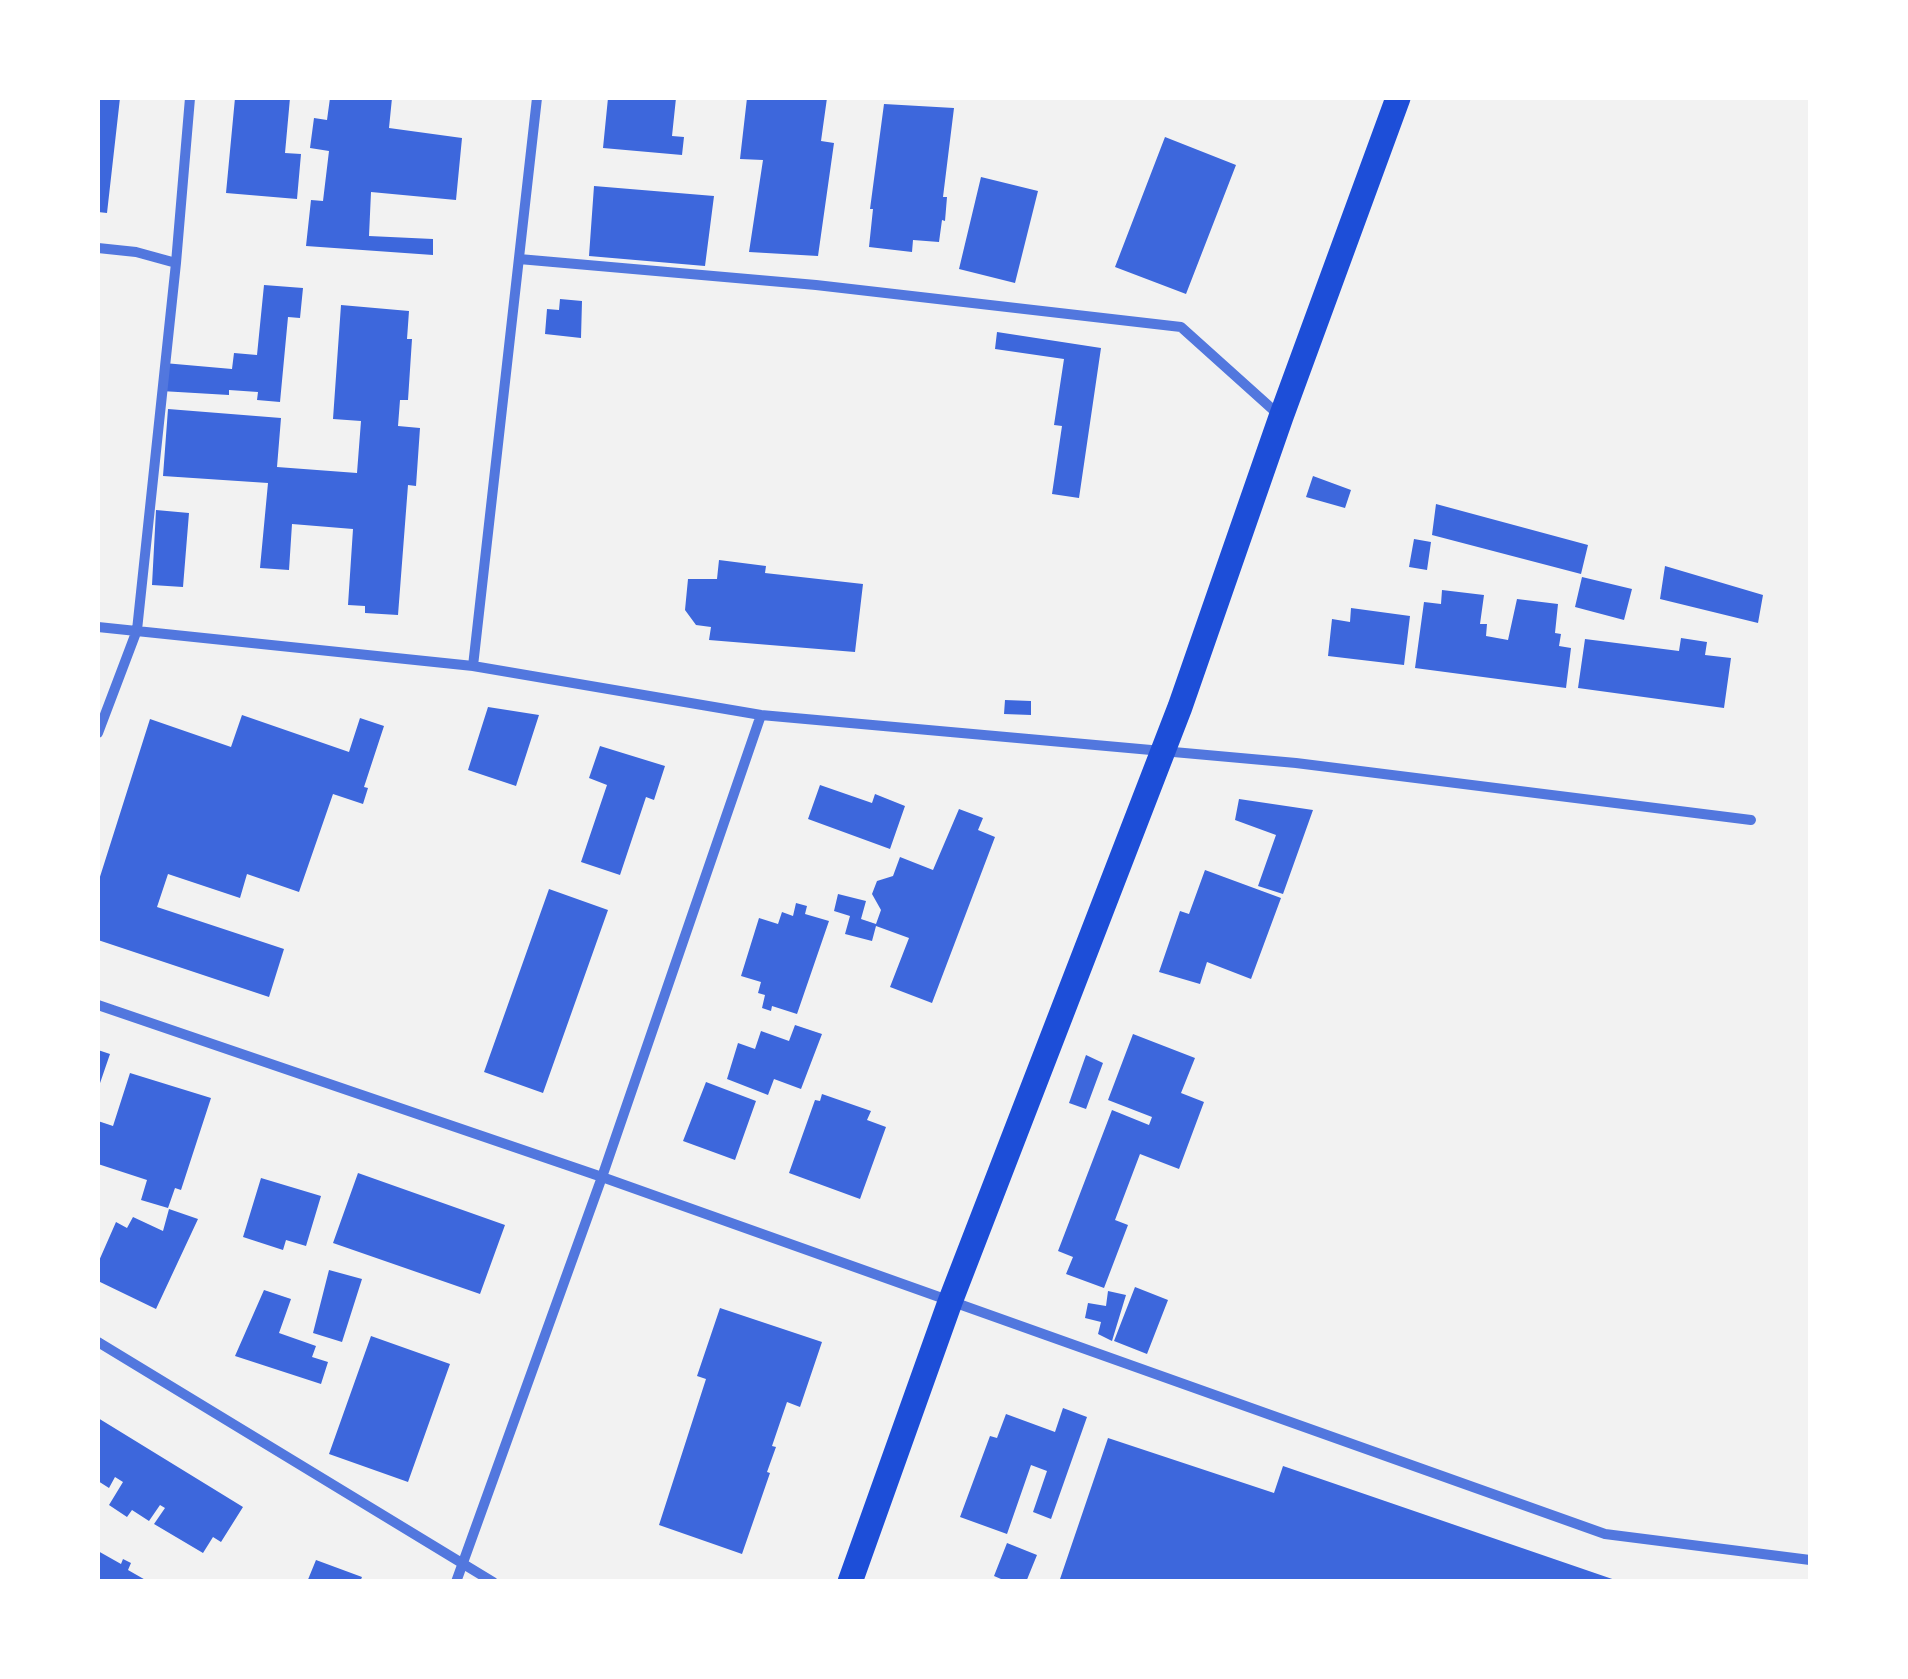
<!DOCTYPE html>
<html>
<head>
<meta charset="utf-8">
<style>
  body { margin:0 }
  #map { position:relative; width:1908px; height:1679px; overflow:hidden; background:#f2f2f2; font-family:"Work Sans",sans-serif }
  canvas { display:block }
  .frame { position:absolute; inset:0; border:100px solid #fff; pointer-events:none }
</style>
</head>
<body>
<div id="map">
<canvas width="1908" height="1679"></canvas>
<div class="frame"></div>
</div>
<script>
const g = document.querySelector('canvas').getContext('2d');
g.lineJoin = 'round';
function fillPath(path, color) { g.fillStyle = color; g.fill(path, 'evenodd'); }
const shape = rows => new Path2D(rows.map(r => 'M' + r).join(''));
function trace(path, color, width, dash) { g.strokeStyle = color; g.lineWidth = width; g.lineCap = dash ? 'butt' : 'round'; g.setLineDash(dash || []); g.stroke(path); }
const building = shape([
  [98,98,120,98,107,213,98,212],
  [235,98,290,98,285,153,301,154,297,199,226,193],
  [330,98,392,98,389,128,462,138,456,200,371,192,369,236,433,239,433,255,306,246,311,200,323,201,329,151,310,148,314,118,327,120],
  [608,98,676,98,672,136,684,137,682,155,603,148],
  [747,98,827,98,821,141,834,143,818,256,749,252,763,160,740,159],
  [884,104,954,108,943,197,947,197,945,221,942,220,939,242,913,240,912,252,869,247,873,209,870,209],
  [1165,137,1236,165,1186,294,1115,267],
  [981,177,1038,191,1015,283,959,269],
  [594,186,714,196,705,266,589,256],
  [264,285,303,288,300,318,288,317,280,402,257,400,258,392,229,390,229,395,161,391,164,363,232,369,234,353,257,355],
  [560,299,582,301,581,338,545,334,547,309,559,310],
  [341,305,409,311,407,339,412,339,408,400,400,400,398,426,420,428,416,486,408,485,398,615,365,613,365,606,348,605,353,529,292,524,289,570,260,568,268,483,163,476,168,409,281,418,277,467,357,473,361,421,333,419],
  [997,332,1101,348,1079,498,1052,494,1062,426,1054,425,1064,359,995,349],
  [1313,476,1351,490,1345,508,1306,497],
  [1436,504,1588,545,1581,574,1432,535],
  [156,510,189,513,183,587,152,585],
  [1414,539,1431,542,1427,570,1409,567],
  [719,560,766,566,765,573,863,584,855,652,709,640,711,627,696,625,685,610,688,579,717,579],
  [1665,566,1763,595,1758,623,1660,599],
  [1582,577,1632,589,1624,620,1575,607],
  [1442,590,1484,595,1480,624,1487,624,1486,636,1508,640,1517,599,1558,604,1555,633,1561,634,1559,646,1571,648,1566,688,1415,668,1424,602,1441,604],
  [1351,608,1410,616,1404,665,1328,656,1332,619,1350,622],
  [1681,638,1707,642,1705,655,1731,658,1724,708,1578,688,1585,639,1679,651],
  [1005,700,1031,701,1031,715,1004,714],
  [488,707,539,715,516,786,468,770],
  [242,715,349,752,360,718,384,726,364,787,368,788,363,804,333,794,299,892,247,874,240,898,168,874,157,907,284,949,269,997,98,940,98,883,150,719,231,747],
  [600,746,665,766,654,800,646,797,620,875,581,862,607,785,589,778],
  [820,785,872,803,875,794,905,806,890,849,808,819],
  [1239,799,1313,810,1283,894,1258,886,1276,835,1235,820],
  [959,809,983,818,978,830,995,837,932,1003,890,987,909,938,876,926,872,941,845,934,850,916,834,911,838,894,866,901,861,919,876,924,881,910,872,894,877,881,893,876,900,857,933,870],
  [1205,870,1281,898,1251,979,1207,962,1200,984,1159,972,1180,911,1189,914],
  [549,889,608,910,543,1093,484,1072],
  [796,903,807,906,805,914,829,921,797,1014,772,1006,771,1011,762,1008,765,995,758,993,761,982,741,976,759,918,778,924,782,912,793,916],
  [795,1025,822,1034,801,1089,774,1079,768,1095,727,1079,738,1043,755,1049,761,1031,789,1041],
  [1133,1034,1195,1058,1181,1093,1204,1102,1179,1169,1140,1154,1115,1220,1128,1225,1104,1288,1066,1274,1073,1257,1058,1251,1112,1110,1149,1125,1152,1117,1108,1100],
  [98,1050,110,1054,98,1089],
  [1086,1055,1103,1063,1086,1109,1069,1103],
  [130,1073,211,1098,181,1190,175,1188,168,1208,141,1200,147,1180,98,1164,98,1121,113,1126],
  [706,1082,756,1101,735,1160,683,1141],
  [822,1094,871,1111,867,1120,886,1127,860,1199,789,1173,815,1100,820,1101],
  [358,1173,505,1225,480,1294,333,1243],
  [261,1178,321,1196,306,1246,286,1240,283,1250,243,1237],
  [169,1209,198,1219,156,1309,98,1281,98,1263,116,1222,127,1228,133,1217,163,1231],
  [329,1270,362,1279,342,1342,313,1333],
  [1135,1287,1168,1300,1147,1354,1114,1341],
  [264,1290,291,1299,279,1333,316,1346,312,1357,328,1362,321,1384,235,1356],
  [1108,1291,1126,1295,1112,1341,1098,1334,1101,1322,1085,1318,1088,1303,1106,1306],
  [720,1308,822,1342,800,1407,787,1402,772,1446,776,1447,767,1472,770,1473,742,1554,659,1525,706,1379,697,1376],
  [371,1336,450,1364,408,1482,329,1454],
  [1063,1408,1087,1417,1051,1519,1033,1512,1047,1471,1031,1465,1007,1534,960,1517,990,1436,997,1438,1006,1414,1055,1432],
  [98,1418,243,1507,221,1542,213,1537,203,1553,154,1524,165,1508,160,1505,149,1521,132,1510,127,1517,109,1505,123,1482,115,1477,109,1488,98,1481],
  [1108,1438,1274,1493,1283,1466,1621,1582,1059,1582],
  [1007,1543,1037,1555,1026,1582,1008,1582,994,1576],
  [98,1551,121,1564,123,1559,131,1563,128,1570,149,1582,98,1582],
  [316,1560,362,1577,360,1582,307,1582]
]);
const minor = shape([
  [98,248,136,252,176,263],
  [519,259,816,285,1181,327,1280,416],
  [98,627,473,666,761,715,1296,763,1751,820],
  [473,666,537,98],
  [98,733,137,630,176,263,190,98],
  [98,1005,602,1177,1605,1534,1810,1560],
  [98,1342,493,1582],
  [456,1582,602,1177,761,715]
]);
const primary = shape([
  [850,1582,950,1302,1180,707,1281,417,1398,98]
]);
fillPath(building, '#3d67dc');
trace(minor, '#5277de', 10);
trace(primary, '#1d4ed8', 25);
</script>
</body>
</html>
